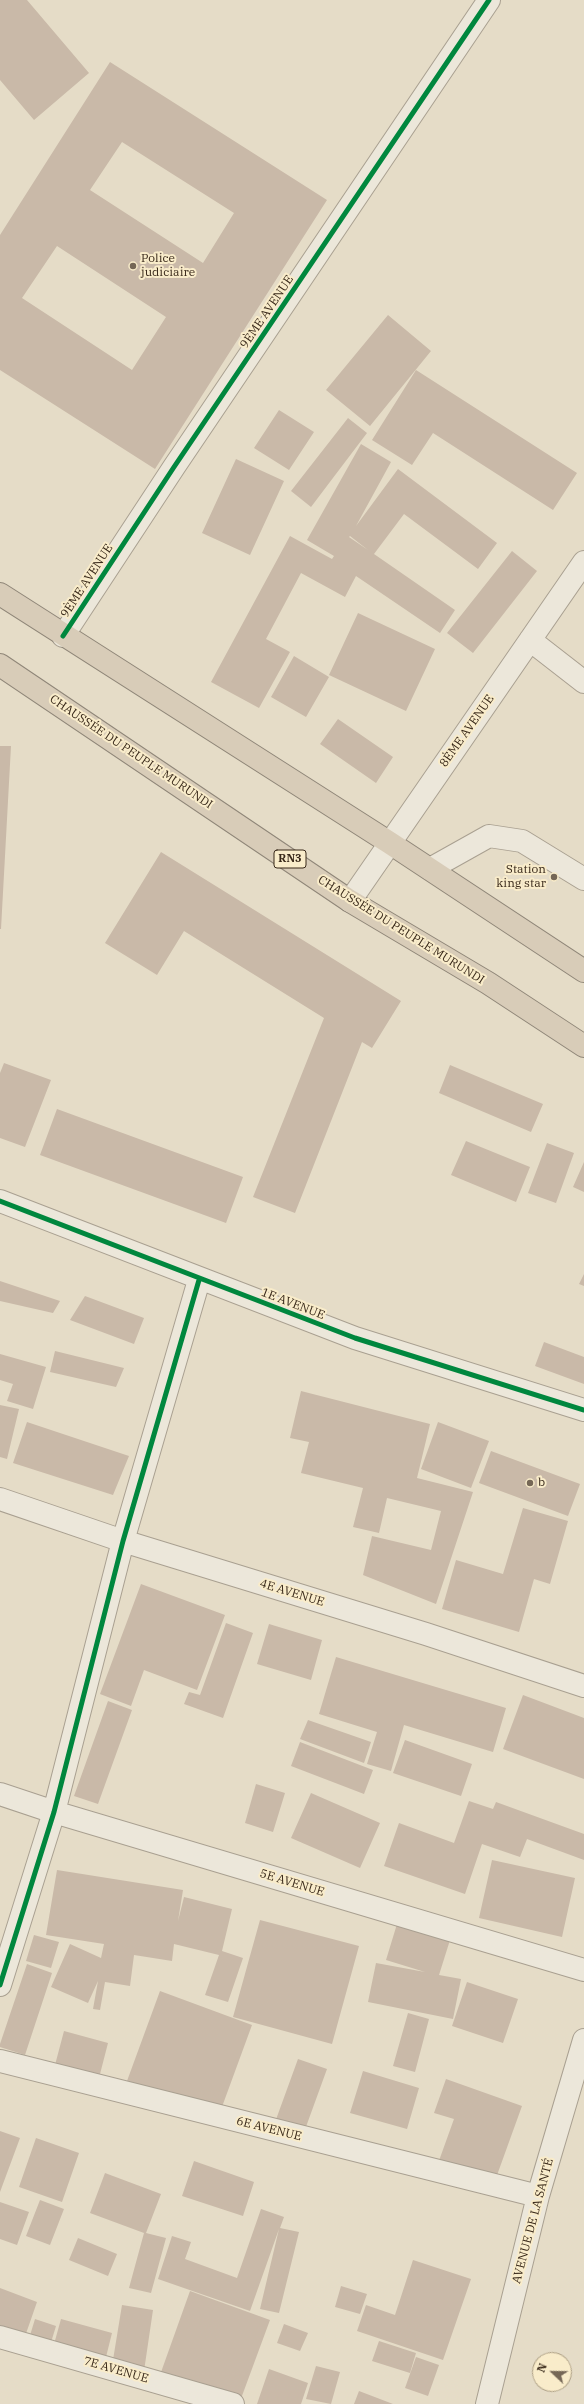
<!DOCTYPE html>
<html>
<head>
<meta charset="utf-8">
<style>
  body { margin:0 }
  #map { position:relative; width:584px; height:2404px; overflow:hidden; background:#e5dcc7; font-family:"IBM Plex Serif",serif }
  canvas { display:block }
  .north { position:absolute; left:532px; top:2352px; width:40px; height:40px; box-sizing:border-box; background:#f9ecca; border:1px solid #ac9e83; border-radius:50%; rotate:292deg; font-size:11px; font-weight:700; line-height:16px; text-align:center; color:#382819 }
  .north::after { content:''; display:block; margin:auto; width:14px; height:18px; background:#756756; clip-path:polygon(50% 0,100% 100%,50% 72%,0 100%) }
</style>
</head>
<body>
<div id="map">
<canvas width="584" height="2404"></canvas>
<div class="north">N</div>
</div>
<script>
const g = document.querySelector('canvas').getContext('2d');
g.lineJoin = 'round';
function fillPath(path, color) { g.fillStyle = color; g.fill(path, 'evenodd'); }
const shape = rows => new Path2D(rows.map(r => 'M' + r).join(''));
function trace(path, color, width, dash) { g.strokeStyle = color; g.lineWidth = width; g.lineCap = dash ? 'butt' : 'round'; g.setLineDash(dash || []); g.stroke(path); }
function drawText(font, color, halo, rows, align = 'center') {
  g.font = font + ' "IBM Plex Serif",serif'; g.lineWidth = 4; g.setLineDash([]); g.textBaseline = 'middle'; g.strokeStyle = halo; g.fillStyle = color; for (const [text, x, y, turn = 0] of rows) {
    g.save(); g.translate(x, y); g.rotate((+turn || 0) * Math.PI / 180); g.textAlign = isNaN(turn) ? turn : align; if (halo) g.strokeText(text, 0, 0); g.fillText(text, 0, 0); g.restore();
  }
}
const building = shape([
  [0,0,27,0,89,73,34,120,0,80],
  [110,62,327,200,155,469,0,370,0,235],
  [122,142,234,213,203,263,90,190],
  [57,246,166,317,132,370,22,298],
  [388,315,431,351,370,426,326,390],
  [416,370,577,473,553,510,433,433,412,465,372,440],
  [279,410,314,432,289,470,254,448],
  [348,418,367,433,311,507,291,491],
  [361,444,391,462,356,526,398,469,497,543,478,569,404,514,374,554,455,610,440,633,356,576,345,597,301,573,266,639,290,652,259,708,211,682,290,536,332,559,334,556,307,540],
  [350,536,368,550,349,537],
  [236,459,284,481,250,555,202,533],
  [512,551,537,571,473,653,447,633],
  [358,613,435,649,406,711,329,675],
  [294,656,329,677,306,717,271,697],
  [338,719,393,757,376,783,320,744],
  [0,746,11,746,1,929,0,929],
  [161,852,401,1001,372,1048,362,1042,295,1213,253,1197,324,1018,184,931,157,975,105,943],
  [4,1063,51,1080,25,1147,0,1138,0,1073],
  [450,1065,543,1104,531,1132,439,1093],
  [57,1109,243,1177,226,1223,40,1155],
  [466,1141,530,1167,516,1202,451,1175],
  [547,1143,574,1153,556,1203,528,1193],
  [584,1162,584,1192,573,1187],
  [584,1274,584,1286,579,1284],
  [0,1281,60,1301,53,1313,0,1301],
  [85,1296,144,1318,134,1344,70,1320],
  [544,1342,584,1357,584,1384,535,1366],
  [55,1351,124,1368,116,1387,50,1372],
  [0,1354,46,1367,33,1409,7,1401,13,1384,0,1380],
  [301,1391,430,1424,417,1478,473,1492,436,1604,363,1575,372,1536,431,1550,441,1511,387,1498,379,1533,353,1527,363,1488,301,1473,309,1442,290,1438],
  [0,1405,19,1409,7,1459,0,1457],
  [27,1422,129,1456,113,1495,13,1463],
  [438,1422,489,1441,471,1488,421,1469],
  [491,1451,580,1484,568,1516,479,1483],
  [523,1508,568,1521,550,1584,534,1579,519,1632,442,1609,456,1560,503,1574],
  [141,1584,225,1615,197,1690,144,1670,131,1706,100,1694],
  [226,1623,253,1633,223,1718,184,1704,189,1692,200,1695],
  [269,1624,322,1640,311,1680,257,1664],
  [336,1657,506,1708,493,1752,404,1725,391,1771,367,1764,377,1732,319,1714],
  [523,1695,584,1718,584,1779,503,1749],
  [108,1701,132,1710,98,1804,74,1796],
  [308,1720,371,1742,364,1763,300,1739],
  [405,1740,472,1764,461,1796,393,1773],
  [300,1742,373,1770,364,1794,291,1766],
  [256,1784,285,1793,273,1832,245,1823],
  [311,1793,380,1823,360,1868,291,1838],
  [469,1801,493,1809,496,1802,584,1834,584,1860,527,1839,520,1857,482,1844,465,1894,384,1866,399,1823,454,1843],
  [492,1860,575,1878,562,1937,479,1918],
  [57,1870,183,1890,178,1921,184,1897,232,1909,222,1951,243,1958,228,2002,205,1995,219,1955,174,1944,172,1961,134,1955,130,1986,105,1982,100,2010,93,2009,98,1981,88,2003,51,1987,70,1944,101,1958,104,1944,46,1935],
  [260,1920,359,1946,332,2044,233,2017],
  [397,1924,450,1940,439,1975,461,1979,453,2019,368,2002,376,1963,425,1972,386,1960],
  [34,1935,59,1942,51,1968,26,1961],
  [27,1964,52,1973,25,2055,0,2047,0,2044],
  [467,1982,518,1999,503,2043,452,2026],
  [160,1991,252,2025,219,2115,127,2081],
  [408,2013,429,2019,415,2072,393,2066],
  [64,2031,108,2043,99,2078,55,2065],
  [298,2059,327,2069,303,2135,274,2125],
  [363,2071,419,2088,407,2129,350,2113],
  [446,2079,522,2106,492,2189,436,2169,454,2119,434,2113],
  [0,2131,20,2138,0,2192],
  [36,2138,79,2153,62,2202,19,2187],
  [194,2161,254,2182,243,2216,182,2196],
  [105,2173,161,2194,146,2233,166,2238,151,2293,129,2288,144,2233,90,2213],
  [40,2200,64,2209,50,2245,26,2236],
  [0,2202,29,2212,17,2245,0,2239],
  [261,2209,284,2217,280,2228,299,2232,279,2313,260,2309,279,2229,250,2311,158,2279,172,2236,191,2242,185,2259,237,2278],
  [78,2238,117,2254,108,2276,69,2260],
  [413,2260,471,2279,443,2360,357,2331,366,2305,395,2315],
  [341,2286,367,2294,360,2314,335,2307],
  [0,2288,37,2302,22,2345,0,2337],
  [190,2291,270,2320,239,2404,160,2375],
  [122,2305,153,2310,144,2371,112,2366],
  [35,2319,56,2326,49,2349,28,2342],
  [61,2319,112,2333,103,2369,51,2355],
  [284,2324,308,2333,300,2351,277,2343],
  [379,2341,416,2353,410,2373,372,2361],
  [416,2357,439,2365,428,2396,405,2388],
  [316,2366,340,2372,331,2404,306,2399],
  [269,2369,308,2383,301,2404,257,2404],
  [359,2391,393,2404,354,2404]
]);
const minor = shape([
  [63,636,174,467,489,0],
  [530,640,584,682],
  [430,869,489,836,522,841,584,879],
  [350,901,584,562],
  [0,1201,355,1338,584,1410],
  [0,1499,123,1541,426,1634,584,1686],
  [0,1794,54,1812,584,1970],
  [0,1985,54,1812,123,1541,199,1280],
  [0,2061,538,2196],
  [0,2337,233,2404],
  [487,2404,538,2196,584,2040]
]);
const highway = shape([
  [0,594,390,843,584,971],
  [0,665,350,901,488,983,584,1046]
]);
const cycleway = shape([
  [63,636,174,467,489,0],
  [0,1201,355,1338,584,1410],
  [0,1985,54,1812,123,1541,199,1280]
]);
const markers = [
  [133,266,4,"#756756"],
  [554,877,4,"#756756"],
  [530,1483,4,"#756756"]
];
const shields = [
  [290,859,32]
];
const shieldNames = [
  ["RN3",290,859]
];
const poiNames = [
  ["Police",141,259],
  ["judiciaire",141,273],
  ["Station",546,870,"right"],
  ["king star",546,884,"right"],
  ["b",538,1483]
];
const streetNames = [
  ["9ÈME AVENUE",267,312,-56],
  ["9ÈME AVENUE",87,581,-57],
  ["8ÈME AVENUE",467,731,-55],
  ["CHAUSSÉE DU PEUPLE MURUNDI",131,752,34],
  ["CHAUSSÉE DU PEUPLE MURUNDI",401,930,32],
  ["1E AVENUE",293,1304,21],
  ["4E AVENUE",292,1593,17],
  ["5E AVENUE",292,1883,17],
  ["6E AVENUE",269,2129,14],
  ["AVENUE DE LA SANTÉ",533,2221,-75],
  ["7E AVENUE",116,2370,16]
];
fillPath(building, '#c9b9a8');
trace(minor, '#a9a091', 24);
trace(highway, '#8f8678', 24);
trace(minor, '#ece7da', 22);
trace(highway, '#d8ccb8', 22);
trace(cycleway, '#00873e', 5);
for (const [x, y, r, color] of markers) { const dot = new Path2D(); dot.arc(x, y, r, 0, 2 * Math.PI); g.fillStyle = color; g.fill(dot); trace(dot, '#f9ecca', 1.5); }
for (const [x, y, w] of shields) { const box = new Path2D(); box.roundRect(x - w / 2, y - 9, w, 18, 3); g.fillStyle = '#f9ecca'; g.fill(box); trace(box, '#382819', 1); }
drawText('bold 11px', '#382819', null, shieldNames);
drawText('12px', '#382819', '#f9ecca', poiNames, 'left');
drawText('12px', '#382819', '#f9ecca', streetNames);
</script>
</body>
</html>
